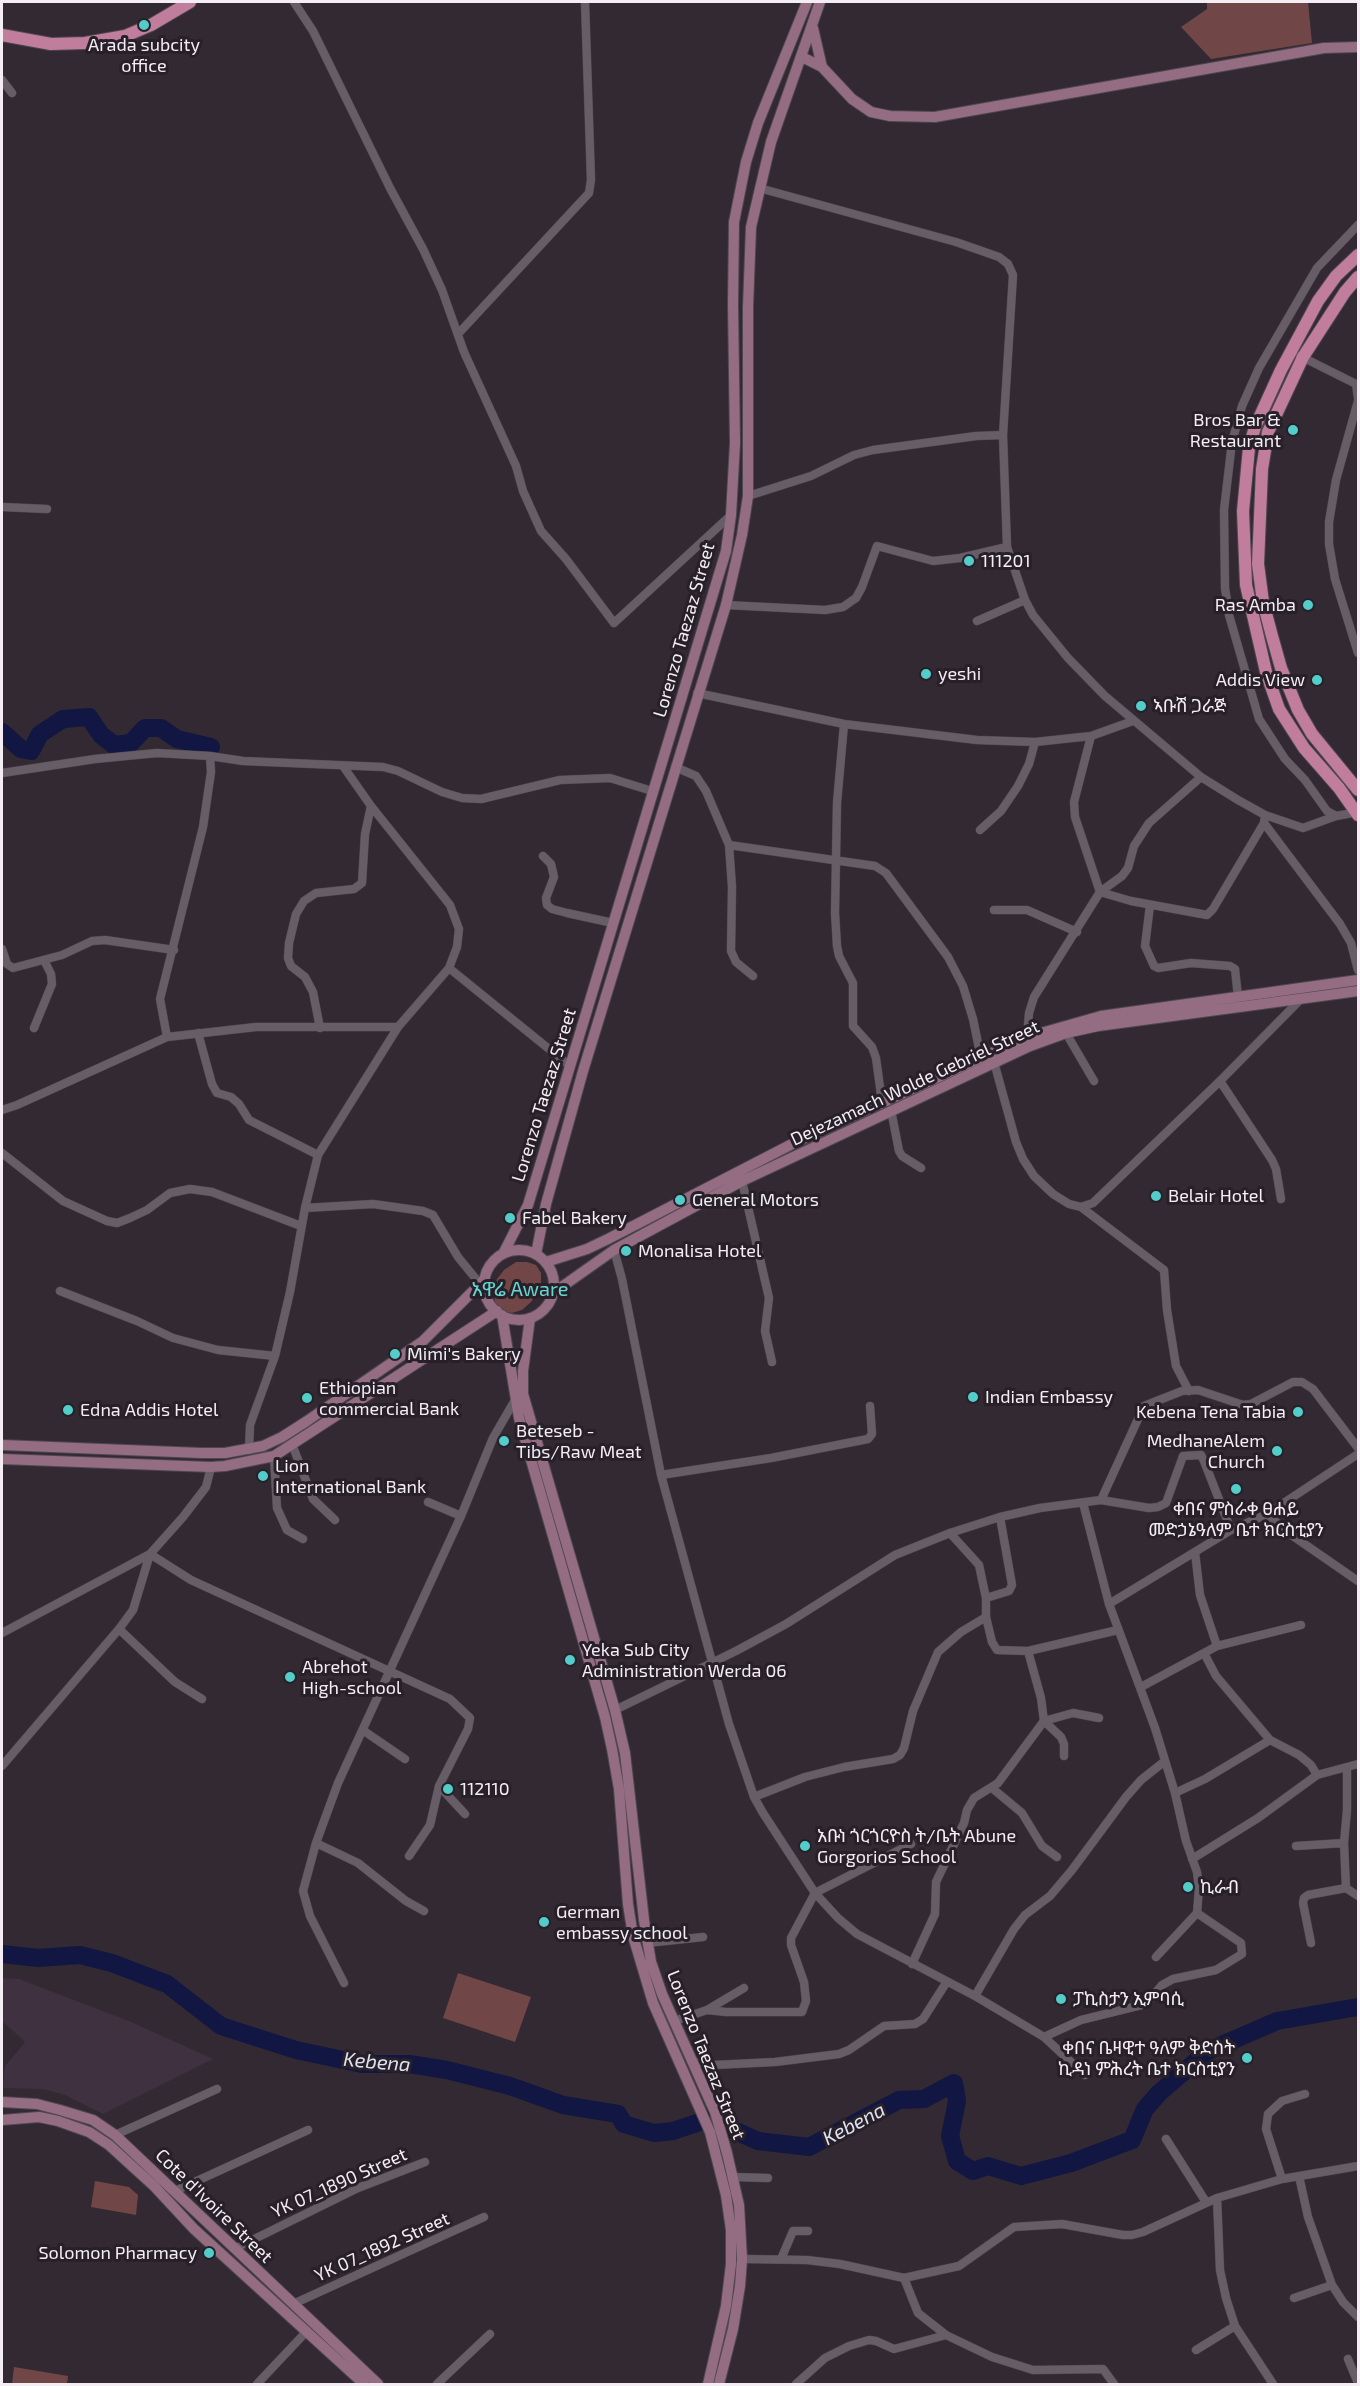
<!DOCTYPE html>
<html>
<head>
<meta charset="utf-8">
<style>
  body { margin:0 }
  #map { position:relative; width:1360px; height:2386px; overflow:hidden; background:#322932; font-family:"Exo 2",sans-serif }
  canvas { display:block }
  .frame { position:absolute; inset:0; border:3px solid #f4eef4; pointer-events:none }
</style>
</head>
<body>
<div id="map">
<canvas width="1360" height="2386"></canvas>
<div class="frame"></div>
</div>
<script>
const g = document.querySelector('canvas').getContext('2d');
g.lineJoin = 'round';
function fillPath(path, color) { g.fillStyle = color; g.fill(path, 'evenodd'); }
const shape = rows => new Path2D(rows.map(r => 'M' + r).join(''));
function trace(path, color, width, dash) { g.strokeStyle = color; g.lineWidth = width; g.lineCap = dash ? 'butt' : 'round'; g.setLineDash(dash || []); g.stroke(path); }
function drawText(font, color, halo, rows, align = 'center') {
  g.font = font + ' "Exo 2","Noto Sans Ethiopic",sans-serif'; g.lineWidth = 6; g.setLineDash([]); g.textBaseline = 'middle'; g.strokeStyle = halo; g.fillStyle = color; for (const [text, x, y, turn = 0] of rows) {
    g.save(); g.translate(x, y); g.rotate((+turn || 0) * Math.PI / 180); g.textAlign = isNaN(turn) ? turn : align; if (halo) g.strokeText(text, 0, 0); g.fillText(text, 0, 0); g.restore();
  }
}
const built = shape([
  [2,1978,19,1979,129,2021,213,2059,103,2114,65,2095,42,2089,3,2088,5,2066,25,2042,2,2021]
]);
const green = shape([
  [1207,2,1308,2,1312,43,1211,59,1181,27,1207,9],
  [516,1262,527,1262,536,1265,541,1273,541,1288,531,1302,522,1310,512,1313,502,1311,495,1305,494,1291,497,1279,504,1270],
  [458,1973,531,1997,515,2042,443,2018],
  [95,2181,129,2187,138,2195,136,2215,91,2207],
  [14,2367,68,2376,67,2384,12,2384]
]);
const river = shape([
  [2,732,21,749,31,751,40,734,63,719,89,717,101,735,114,745,131,743,145,728,161,728,177,739,211,747],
  [2,1954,38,1958,80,1955,112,1963,167,1984,221,2026,296,2050,362,2064,409,2064,447,2070,510,2086,563,2105,618,2114,624,2124,654,2133,673,2131,709,2119,758,2141,809,2147,899,2100,924,2099,954,2083,957,2101,950,2136,957,2161,973,2171,988,2166,1021,2176,1071,2163,1132,2140,1145,2109,1159,2093,1208,2051,1277,2021,1358,2007]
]);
const street = shape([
  [294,2,313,31,390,188,423,249,442,290,464,352,516,466,523,491,541,531,566,559,614,623,730,516],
  [2,80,12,93],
  [759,188,956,242,999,257,1008,264,1013,275,1003,435,1007,547,1025,600,1033,615,1068,658,1105,696,1201,777,1238,800,1265,815,1303,828,1336,816,1358,812],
  [458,334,589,193,591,180,585,2],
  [1300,356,1356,384,1358,398],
  [1358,401,1336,480,1329,522,1329,544,1335,579,1358,653],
  [748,496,811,476,854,455,873,450,976,436,1003,435],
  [2,507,47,509],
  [726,605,825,610,843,607,856,598,862,587,877,546,933,561,960,558,1007,547],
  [977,621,1025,600],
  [697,693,844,724,977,740,1035,742,1091,736,1133,721],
  [844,724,837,803,835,913,837,946,839,956,853,983,853,1026,872,1047,876,1058,882,1102],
  [1091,736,1074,802,1075,817,1100,892,1131,901,1207,915,1213,909,1264,823,1265,815],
  [675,767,696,776,706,791,729,845,875,866,886,873,948,957,963,986,973,1019,981,1058],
  [2,773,95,759,157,753,210,756,243,761,383,767,398,771,442,792,462,798,481,799,560,780,610,778,652,791],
  [1336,816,1327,811,1305,780,1285,759,1259,719,1229,615,1225,588,1224,510,1232,442,1242,406,1259,368,1317,268,1358,225],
  [1264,823,1340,924,1351,943,1358,970],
  [980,830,1001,811,1018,786,1029,764,1035,742],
  [729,845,732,887,731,951,736,962,753,976],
  [543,856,551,864,554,877,546,898,547,905,552,909,567,913,613,923],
  [1150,905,1145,946,1154,966,1158,968,1191,963,1230,966,1235,969,1238,997],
  [994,910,1027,910,1077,932],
  [2,949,7,964,13,968,62,955,92,941,105,940,174,950],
  [449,968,570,1066],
  [34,1028,52,984,51,974,44,960],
  [320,1028,313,992,305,977,291,966,288,958,289,943,296,914,304,901,316,893,354,889,362,883,365,834,371,806],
  [198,1033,212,1084,217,1093,231,1097,239,1104,249,1120,318,1155],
  [1066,1033,1094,1081],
  [167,1037,160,999,203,827,211,772,210,756],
  [1027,1037,1029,1013,1034,997,1100,892,1122,876,1128,868,1134,846,1149,823,1201,777],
  [994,1062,1016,1142,1023,1159,1034,1176,1053,1194,1069,1204,1081,1207,1093,1203,1220,1081,1300,1000],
  [1220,1081,1272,1160,1276,1169,1281,1199],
  [2,1110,17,1105,167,1037,256,1027,398,1027],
  [891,1110,899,1151,902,1156,921,1168],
  [2,1153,63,1201,107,1221,117,1223,130,1218,147,1210,170,1193,190,1189,212,1192,301,1226],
  [742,1181,769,1298,765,1331,772,1362],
  [1081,1207,1164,1270,1167,1310,1176,1366,1189,1391],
  [305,1208,373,1204,423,1211,433,1215,458,1257,480,1284],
  [614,1250,622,1279,661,1475,729,1724,754,1797,763,1813,815,1893,838,1918,857,1934,975,1996,1044,2037,1085,2075],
  [60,1291,137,1321,173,1338,218,1350,275,1356],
  [292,1444,313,1499,335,1520],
  [249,1450,250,1425,275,1356,290,1292,305,1208,318,1155,398,1027,449,968,457,947,459,929,450,905,371,806,343,766],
  [274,1456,277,1508,287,1530,303,1539],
  [661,1475,771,1458,868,1439,872,1434,870,1406],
  [1101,1500,1144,1406,1182,1391,1198,1390,1243,1405,1251,1404,1293,1382,1302,1382,1313,1389,1358,1448],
  [428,1502,461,1516],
  [1083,1503,1109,1604,1155,1728,1175,1793,1186,1841,1197,1872,1199,1888,1197,1913,1156,1957],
  [1267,1514,1290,1534,1358,1581],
  [1195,1552,1200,1595,1217,1646],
  [986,1598,1009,1591,1012,1585,1000,1517],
  [1109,1604,1231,1530,1267,1514,1358,1454],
  [986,1617,992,1642,997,1650,1028,1651,1118,1630],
  [119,1629,175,1682,202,1699],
  [2,1633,150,1554,191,1580,450,1699,470,1718,468,1729,439,1786,430,1825,409,1856],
  [1204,1653,1216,1676,1270,1740],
  [1141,1687,1217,1646,1301,1625],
  [615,1710,736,1651,786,1624,895,1555,950,1533,1000,1517,1040,1508,1101,1500,1149,1508,1158,1507,1166,1503,1183,1456,1201,1455,1204,1461,1231,1530],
  [364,1731,405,1759],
  [1064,1756,1064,1744,1061,1737,1044,1721,1073,1713,1099,1718],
  [2,1766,119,1629,133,1610,150,1554,183,1517,206,1487,211,1467],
  [1347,1768,1347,1810,1344,1843,1346,1888,1358,1896],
  [439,1786,465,1814],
  [992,1788,1022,1813,1042,1846,1057,1857],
  [1175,1793,1205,1779,1270,1740,1299,1755,1311,1765,1317,1775],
  [754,1797,805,1777,844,1767,893,1759,900,1755,904,1748,913,1711,938,1652,961,1632,986,1617,986,1598,979,1565,950,1533],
  [316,1843,358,1863,406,1901,424,1911],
  [1296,1846,1344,1843],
  [1192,1859,1258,1818,1317,1775,1358,1764],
  [647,1943,703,1937],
  [1311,1943,1303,1903,1304,1898,1308,1895,1346,1888],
  [912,1964,935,1914,936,1882,964,1823,967,1810,974,1798,998,1783,1044,1721,1041,1698,1028,1651],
  [344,1983,310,1916,303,1891,316,1843,338,1783,461,1516,493,1438,515,1400],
  [975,1996,1014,1929,1025,1915,1050,1896,1072,1870,1126,1797,1141,1780,1165,1761],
  [707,2010,744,1988],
  [674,2021,707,2010,726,2012,802,2012,806,2001,804,1982,791,1945,791,1938,815,1893,911,1844],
  [1044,2037,1081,2020,1146,2004,1162,1985,1173,1979,1216,1970,1242,1954,1241,1943,1197,1913],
  [693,2062,714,2065,775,2062,839,2054,849,2050,884,2026,915,2024,923,2019,946,1983],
  [115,2135,217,2089],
  [1166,2139,1206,2202],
  [1299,2176,1308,2217,1332,2285,1343,2302,1358,2317],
  [733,2177,768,2178],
  [1282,2179,1266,2129,1268,2114,1282,2101,1305,2094],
  [175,2191,308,2130],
  [234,2249,358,2188,425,2162],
  [742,2259,807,2260,840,2264,904,2278,959,2266,1014,2227,1062,2224,1123,2235,1132,2235,1143,2232,1217,2198],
  [781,2259,793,2231,808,2231],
  [904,2278,918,2313,946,2335,992,2357,1033,2370,1103,2369,1114,2384],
  [1294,2298,1332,2285],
  [293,2304,484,2217],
  [1196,2350,1235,2326],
  [1348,2359,1358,2383],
  [257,2384,307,2331],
  [437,2384,490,2334],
  [796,2384,825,2358,849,2346,869,2340,876,2341,894,2349,946,2335],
  [1273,2384,1235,2326,1226,2298,1220,2270,1217,2198,1282,2179,1358,2166]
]);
const secondary = shape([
  [813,28,822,67],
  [802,57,822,67,852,99,871,112,890,116,935,117,1324,48,1358,47],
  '484 1285a35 35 0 1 1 70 0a35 35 0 1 1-70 0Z',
  [503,1254,528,1205,726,551,731,515,735,443,733,305,734,222,746,162,758,123,807,2],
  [536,1254,546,1204,583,1071,726,605,742,535,748,496,748,307,751,227,771,142,820,2],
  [546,1262,587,1249,608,1239,794,1143,1027,1037,1101,1016,1358,980],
  [553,1293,614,1250,742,1181,1030,1046,1066,1033,1098,1026,1358,991],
  [502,1315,519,1418,605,1717,612,1749,619,1789,628,1904,633,1936,653,2003,710,2132,726,2195,731,2230,731,2264,726,2306,708,2384],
  [530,1318,523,1371,523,1394,615,1710,625,1753,644,1920,651,1962,662,1994,715,2112,727,2153,739,2205,742,2259,740,2286,733,2329,719,2384],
  [2,1445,201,1453,225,1453,263,1446,282,1437,307,1421,423,1341,485,1279],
  [2,1459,211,1467,225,1466,274,1456,497,1311],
  [2,2102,37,2104,60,2110,93,2120,115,2135,378,2384],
  [2,2120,39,2117,58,2121,89,2132,109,2145,154,2186,194,2229,364,2384]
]);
const primary = shape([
  [2,35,51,44,85,43,125,36,151,25,190,2],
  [1358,255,1336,276,1318,301,1281,370,1255,427,1249,448,1243,511,1246,585,1266,672,1279,709,1304,748,1339,788,1358,815],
  [1358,277,1345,292,1303,357,1268,432,1262,469,1258,564,1263,602,1272,636,1281,668,1298,710,1312,734,1358,790]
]);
const markers = [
  [144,25,6,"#53cdca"],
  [1293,430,6,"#53cdca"],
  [969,561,6,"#53cdca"],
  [1308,605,6,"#53cdca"],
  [926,674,6,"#53cdca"],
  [1317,680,6,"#53cdca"],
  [1141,706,6,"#53cdca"],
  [1156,1196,6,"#53cdca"],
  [680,1200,6,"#53cdca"],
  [510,1218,6,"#53cdca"],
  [626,1251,6,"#53cdca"],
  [395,1354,6,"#53cdca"],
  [973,1397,6,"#53cdca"],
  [307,1398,6,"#53cdca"],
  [68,1410,6,"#53cdca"],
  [1298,1412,6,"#53cdca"],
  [504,1441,6,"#53cdca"],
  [1277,1451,6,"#53cdca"],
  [263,1476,6,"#53cdca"],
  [1236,1489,6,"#53cdca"],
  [570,1660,6,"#53cdca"],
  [290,1677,6,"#53cdca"],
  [448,1789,6,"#53cdca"],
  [805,1846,6,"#53cdca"],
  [1188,1887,6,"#53cdca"],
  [544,1922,6,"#53cdca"],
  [1061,1999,6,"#53cdca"],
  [1247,2058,6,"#53cdca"],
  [209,2253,6,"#53cdca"]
];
const poiNames = [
  ["Arada subcity",144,45,"center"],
  ["office",144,66,"center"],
  ["Bros Bar &",1281,420,"right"],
  ["Restaurant",1281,441,"right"],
  ["111201",981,561],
  ["Ras Amba",1296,605,"right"],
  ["yeshi",938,674],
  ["Addis View",1305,680,"right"],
  ["ኣቡሽ ጋራጅ",1153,706],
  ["Belair Hotel",1168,1196],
  ["General Motors",692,1200],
  ["Fabel Bakery",522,1218],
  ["Monalisa Hotel",638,1251],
  ["Mimi's Bakery",407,1354],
  ["Ethiopian",319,1388],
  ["commercial Bank",319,1409],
  ["Indian Embassy",985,1397],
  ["Edna Addis Hotel",80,1410],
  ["Kebena Tena Tabia",1286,1412,"right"],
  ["Beteseb -",516,1431],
  ["Tibs/Raw Meat",516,1452],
  ["MedhaneAlem",1265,1441,"right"],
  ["Church",1265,1462,"right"],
  ["Lion",275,1466],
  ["International Bank",275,1487],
  ["ቀበና ምስራቀ ፀሐይ",1236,1509,"center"],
  ["መድኃኔዓለም ቤተ ክርስቲያን",1236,1530,"center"],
  ["Yeka Sub City",582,1650],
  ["Administration Werda 06",582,1671],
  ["Abrehot",302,1667],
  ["High-school",302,1688],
  ["112110",460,1789],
  ["አቡነ ጎርጎርዮስ ት/ቤት Abune",817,1836],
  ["Gorgorios School",817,1857],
  ["ኪራብ",1200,1887],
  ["German",556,1912],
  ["embassy school",556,1933],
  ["ፓኪስታን ኢምባሲ",1073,1999],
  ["ቀበና ቤዛዊተ ዓለም ቅድስት",1235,2048,"right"],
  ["ኪዳነ ምሕረት ቤተ ክርስቲያን",1235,2069,"right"],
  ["Solomon Pharmacy",197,2253,"right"]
];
const streetNames = [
  ["Lorenzo Taezaz Street",684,630,-74],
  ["Dejezamach Wolde Gebriel Street",915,1083,-25],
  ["Lorenzo Taezaz Street",544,1095,-73],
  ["Lorenzo Taezaz Street",706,2055,68],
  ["YK 07_1890 Street",339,2183,-24],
  ["Cote d'Ivoire Street",214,2206,44],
  ["YK 07_1892 Street",382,2247,-24]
];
const neighbourhoodNames = [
  ["አዋሬ Aware",520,1289]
];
const waterNames = [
  ["Kebena",377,2062,5],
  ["Kebena",854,2124,-28]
];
fillPath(built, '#3f313f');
fillPath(green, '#714646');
trace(river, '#111642', 18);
trace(street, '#4e474e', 9);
trace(secondary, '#4e474e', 12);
trace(primary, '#4e474e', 14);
trace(street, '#675d67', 8);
trace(secondary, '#946d82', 10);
trace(primary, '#c17d9c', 12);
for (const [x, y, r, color] of markers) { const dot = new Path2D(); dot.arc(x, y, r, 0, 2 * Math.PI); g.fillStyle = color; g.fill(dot); trace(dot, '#282028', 2); }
drawText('18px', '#f4eef4', '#282028', poiNames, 'left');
drawText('18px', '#f4eef4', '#282028', streetNames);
drawText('20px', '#68d5d1', '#282028', neighbourhoodNames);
drawText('italic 20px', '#dde2f2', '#282028', waterNames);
</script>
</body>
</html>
